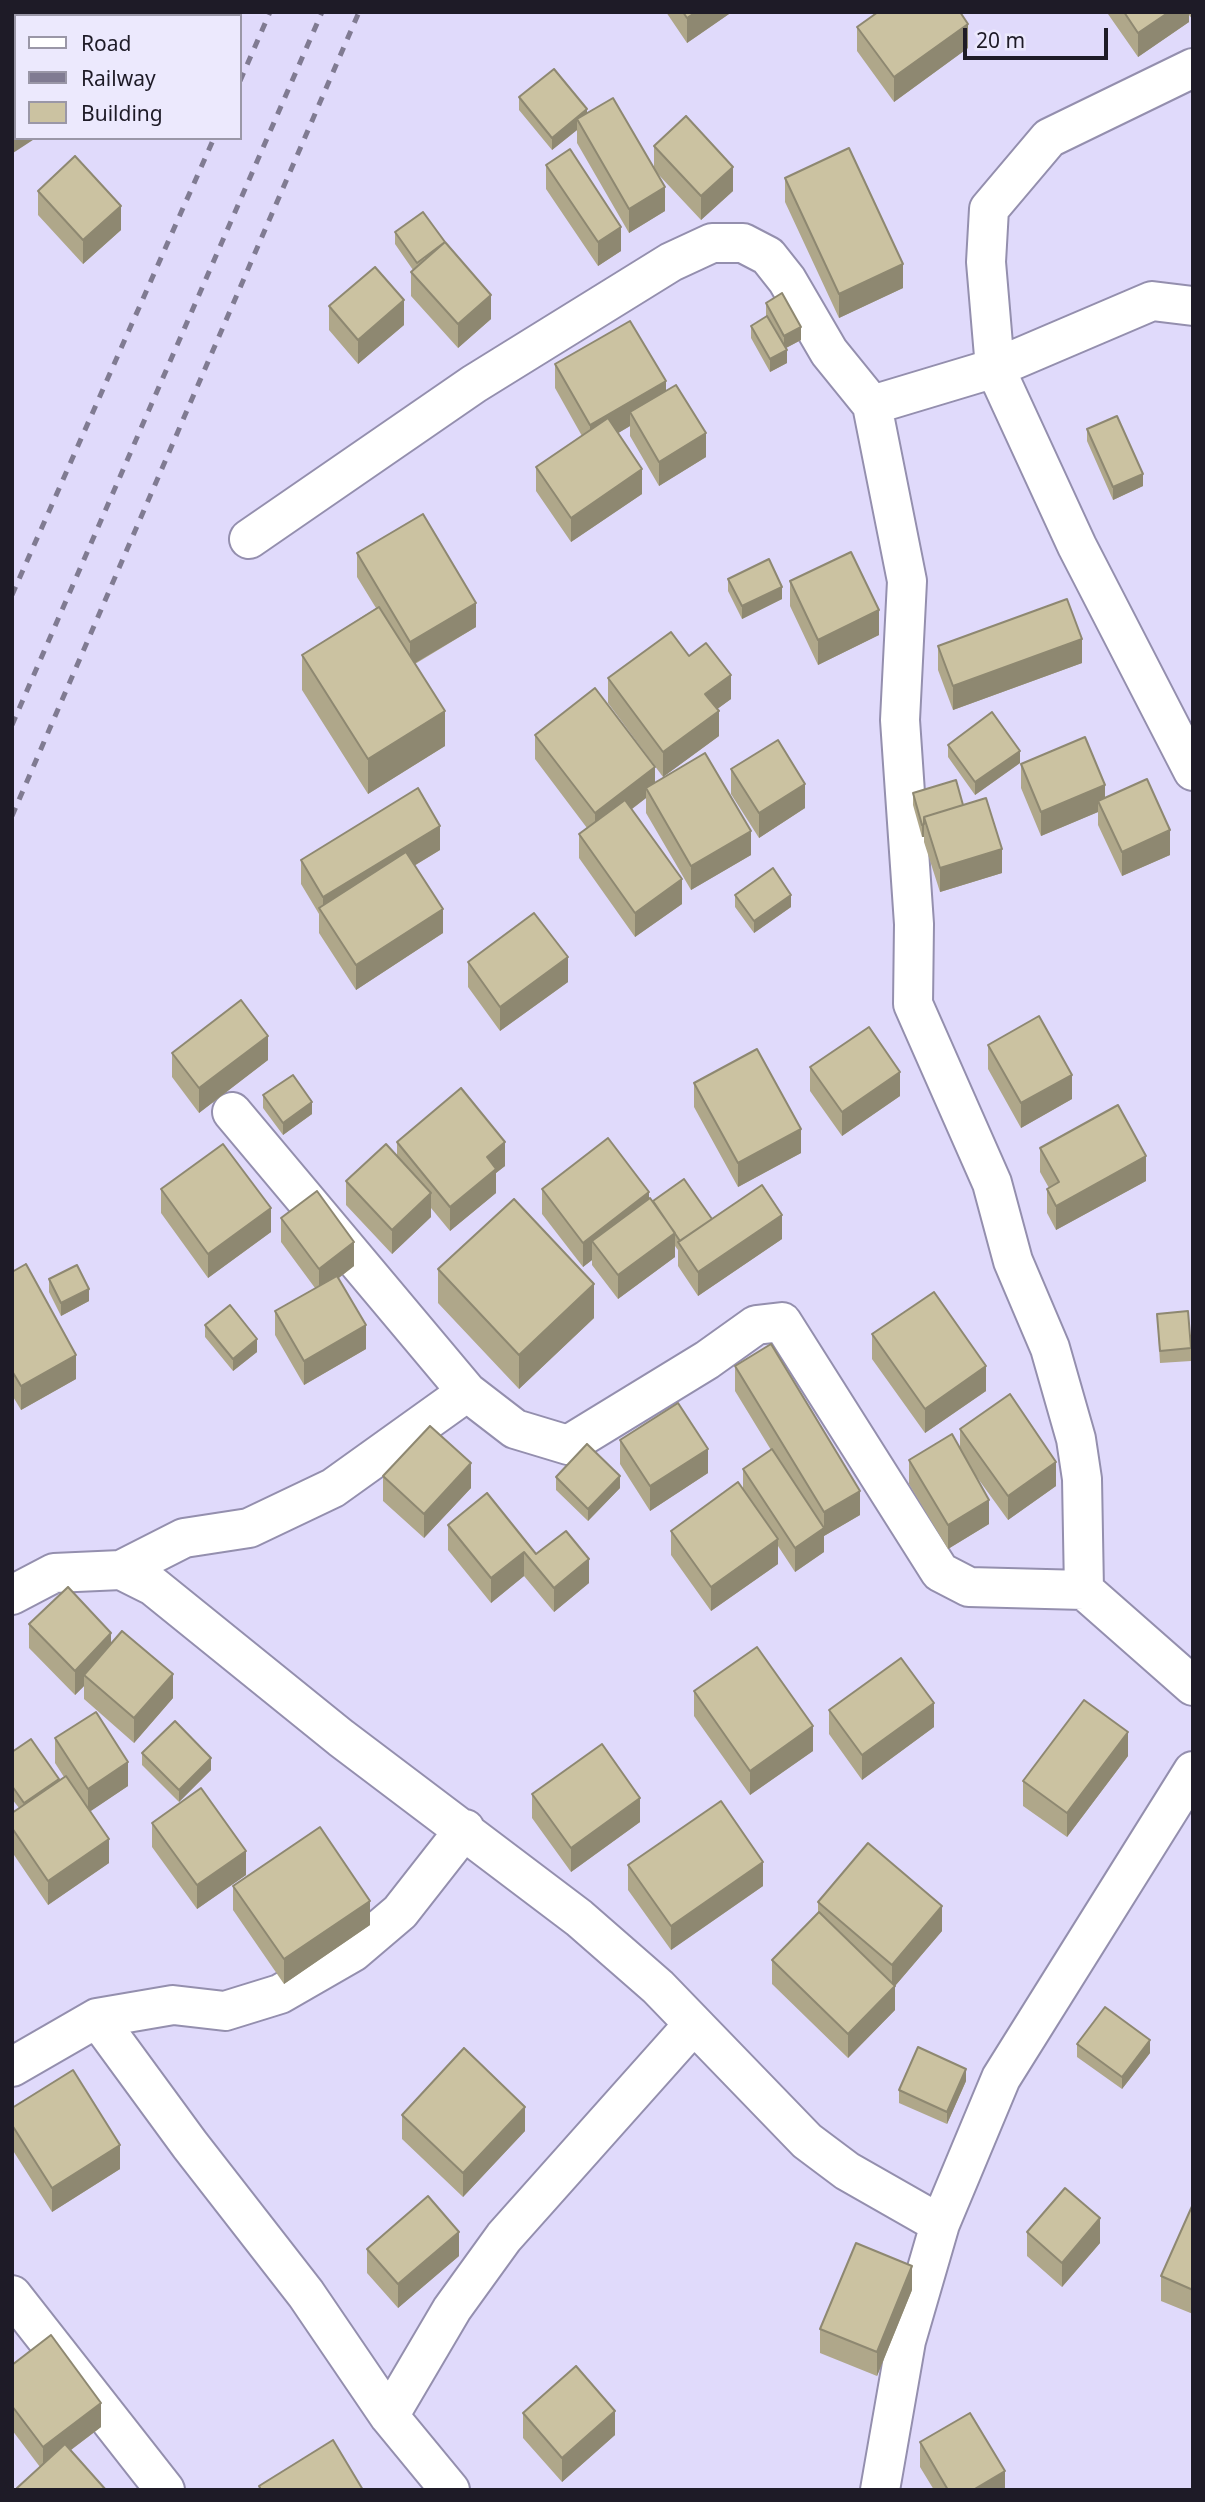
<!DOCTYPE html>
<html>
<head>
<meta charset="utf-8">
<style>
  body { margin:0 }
  #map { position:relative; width:1205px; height:2502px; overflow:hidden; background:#e0dafb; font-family:"Noto Sans",sans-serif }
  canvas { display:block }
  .frame { position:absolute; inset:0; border:14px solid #1e1b27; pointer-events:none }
  .legend { position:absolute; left:14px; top:14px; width:228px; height:126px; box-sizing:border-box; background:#ece9fd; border:2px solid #9a97a7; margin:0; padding:9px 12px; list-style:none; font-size:21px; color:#1e1b27 }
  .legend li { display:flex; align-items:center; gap:14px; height:35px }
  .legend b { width:35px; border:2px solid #9a97a7 }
  .scale { position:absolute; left:963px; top:28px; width:145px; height:32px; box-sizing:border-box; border:4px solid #1e1b27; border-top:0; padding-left:9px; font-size:21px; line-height:24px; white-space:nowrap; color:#1e1b27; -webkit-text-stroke:5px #ece9fd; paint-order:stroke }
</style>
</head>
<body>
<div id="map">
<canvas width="1205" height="2502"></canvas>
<div class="frame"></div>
<ul class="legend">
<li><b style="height:9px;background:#fff"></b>Road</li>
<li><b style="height:9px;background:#807b92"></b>Railway</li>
<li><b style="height:19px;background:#cbc2a1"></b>Building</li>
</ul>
<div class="scale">20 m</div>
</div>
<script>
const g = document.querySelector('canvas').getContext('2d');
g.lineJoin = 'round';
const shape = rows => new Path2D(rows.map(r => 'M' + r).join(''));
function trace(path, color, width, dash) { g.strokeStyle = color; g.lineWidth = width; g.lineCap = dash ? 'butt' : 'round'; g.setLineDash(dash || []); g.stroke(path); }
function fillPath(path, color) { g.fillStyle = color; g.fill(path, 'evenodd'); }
const minor = shape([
  [1193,68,1049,138,989,209,986,262,995,368,1077,546,1193,771],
  [872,405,907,581,900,720,914,924,913,1004,992,1183,1013,1261,1050,1348,1076,1439,1082,1479,1084,1590],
  [249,539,474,384,671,262,712,243,743,243,768,256,787,280,829,352,872,405,995,368,1152,301,1193,306],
  [232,1112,467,1392,515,1429,568,1445,707,1360,756,1325,782,1322,940,1572,969,1587,1084,1590,1193,1686],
  [121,1570,153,1586,341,1738,579,1918,658,1987,807,2141,847,2171,940,2224],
  [12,1595,54,1573,121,1570,184,1538,249,1528,333,1488,467,1392],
  [97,2018,190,2145,306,2294,389,2416,450,2490],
  [12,2067,97,2018,173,2005,225,2011,280,1994,353,1952,400,1912,465,1829],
  [12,2295,165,2490],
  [389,2416,452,2309,504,2237,693,2025],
  [880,2490,906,2341,940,2224,1001,2078,1193,1771]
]);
const rail = shape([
  [240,81,270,12],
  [12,595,214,138],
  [12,725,322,12],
  [12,816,359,12]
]);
const wall = shape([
  [13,12,103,12,103,16,16,16],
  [666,12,729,12,729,14,687,43],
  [1108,12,1193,12,1193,20,1189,15,1189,22,1138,57,1108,14],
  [857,27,968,48,894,102,857,51],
  [519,97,587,113,654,169,654,146,733,191,701,220,657,173,665,211,629,233,577,143,577,130,552,150,519,110],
  [546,165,621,251,598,266,546,189],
  [785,178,903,288,839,318,785,202],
  [38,191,121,230,83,264,38,215],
  [395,232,491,319,458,348,411,296,411,272,413,270,395,244],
  [766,303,801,340,786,348,787,363,770,372,751,338,751,326,766,317],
  [329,306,404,325,358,364,329,330],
  [555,364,666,391,706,457,659,486,630,436,630,426,618,433,642,494,571,542,536,491,536,467,582,436,555,388],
  [1087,429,1143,486,1113,500,1087,441],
  [357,553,476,627,415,664,445,746,368,794,302,690,302,655,376,608,357,577],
  [728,579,782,599,742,619,728,591],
  [790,581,879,635,818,665,790,606],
  [938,646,1082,663,953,710,938,670],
  [689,656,731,699,717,709,719,736,663,777,608,703,608,678],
  [535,735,655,783,751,855,691,890,646,813,646,798,632,809,682,904,635,937,579,858,579,834,587,828,535,759],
  [948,745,1020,763,975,795,948,757],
  [1021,764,1105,798,1170,855,1122,876,1098,825,1098,812,1041,836,1021,788],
  [731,769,805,808,759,838,731,794],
  [913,793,963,805,1002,873,940,892,924,842,924,837,922,837,913,805],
  [440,850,414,866,443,933,356,990,319,933,319,914,301,884,301,860],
  [735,895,791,907,754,933,735,907],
  [468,962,568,982,500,1031,468,987],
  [988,1045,1072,1099,1021,1128,988,1069],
  [172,1053,268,1060,199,1113,172,1077],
  [810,1067,900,1096,842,1136,810,1091],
  [694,1083,801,1153,738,1187,694,1107],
  [263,1095,312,1114,283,1135,263,1108],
  [397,1142,505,1166,496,1173,496,1193,450,1231,431,1208,431,1217,392,1254,346,1205,346,1181,397,1156],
  [1040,1148,1146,1181,1056,1230,1047,1213,1047,1189,1049,1188,1040,1172],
  [161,1189,271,1232,208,1278,161,1213],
  [542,1189,649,1199,653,1202,782,1239,698,1296,678,1266,678,1250,675,1246,675,1257,618,1299,592,1265,592,1260,583,1267,542,1214],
  [281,1218,354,1266,339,1278,366,1349,304,1385,275,1335,275,1311,315,1288,281,1242],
  [438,1269,594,1318,519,1389,438,1303],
  [12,1272,76,1379,21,1410,12,1395],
  [49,1279,89,1301,61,1316,49,1292],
  [1157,1314,1191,1348,1191,1361,1160,1363],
  [205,1325,257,1352,233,1371,205,1337],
  [872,1334,986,1391,925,1433,872,1359],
  [735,1366,860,1515,824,1536,824,1552,795,1572,778,1546,778,1564,711,1611,671,1555,671,1531,743,1490,743,1469,771,1450,735,1391],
  [960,1429,1056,1486,1008,1520,971,1469,989,1524,948,1549,909,1484,909,1460,960,1449],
  [620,1440,708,1473,650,1511,620,1464],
  [383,1476,471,1488,424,1538,383,1501],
  [556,1477,620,1488,588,1521,556,1490],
  [448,1525,536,1554,589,1583,554,1612,524,1576,491,1603,448,1550],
  [29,1624,111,1644,173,1698,134,1743,84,1699,84,1686,75,1695,29,1648],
  [694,1691,813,1751,750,1795,694,1716],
  [829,1710,934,1727,862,1780,829,1734],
  [55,1738,128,1786,90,1811,109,1863,48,1905,12,1852,12,1813,19,1808,12,1799,12,1752,59,1780,64,1777,55,1763],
  [142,1753,211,1770,179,1802,142,1765],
  [1128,1756,1067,1837,1023,1806,1023,1781],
  [532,1794,640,1822,571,1872,532,1818],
  [152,1823,246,1875,197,1909,152,1847],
  [628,1865,763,1886,671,1950,628,1890],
  [233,1886,370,1925,284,1984,233,1910],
  [818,1902,942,1931,895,1986,895,2010,848,2058,772,1984,772,1960,818,1913],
  [1077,2044,1150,2053,1122,2089,1077,2057],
  [966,2081,947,2124,899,2103,899,2090],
  [12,2108,120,2169,52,2212,12,2149],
  [402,2115,525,2131,463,2197,402,2139],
  [1193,2204,1193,2314,1161,2301,1161,2276],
  [1027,2232,1100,2243,1062,2287,1027,2256],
  [367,2249,459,2256,398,2308,367,2273],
  [912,2290,877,2376,820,2353,820,2329],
  [12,2365,101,2427,71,2450,106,2490,17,2490,17,2488,40,2467,12,2430],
  [523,2413,615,2435,562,2482,523,2438],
  [920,2442,1005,2490,934,2490,920,2467]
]);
const shadedWall = shape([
  [696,12,729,12,729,14,687,43,687,18],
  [1169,12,1189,12,1189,22,1138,57,1138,33],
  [968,24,968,48,894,102,894,77],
  [587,109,587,122,577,119,577,130,552,150,552,138],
  [16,127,16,138,36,138,13,153,13,129],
  [733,167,733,191,701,220,701,196],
  [665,187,665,211,629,233,629,209],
  [121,206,121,230,83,264,83,240],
  [621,227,621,251,598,266,598,242],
  [903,264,903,288,839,318,839,294],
  [491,295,491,319,458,348,458,324],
  [404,300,404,325,358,364,358,340],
  [801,327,801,340,784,349,784,336],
  [787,350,787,363,770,372,770,359],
  [666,381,666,405,630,412,630,426,590,450,590,425],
  [706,433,706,457,659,486,659,462],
  [642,469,642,494,571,542,571,518],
  [1143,474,1143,486,1113,500,1113,487],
  [782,587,782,599,742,619,742,606],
  [476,603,476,627,410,666,410,642],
  [879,610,879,635,818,665,818,640],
  [1082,639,1082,663,953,710,953,686],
  [731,675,731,699,705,718,705,694],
  [445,711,445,746,368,794,368,759],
  [719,711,719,736,663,777,663,752],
  [1020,751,1020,763,975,795,975,782],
  [655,767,655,791,646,788,646,798,595,837,595,813],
  [805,784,805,808,759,838,759,813],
  [1105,785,1105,809,1098,801,1098,812,1041,836,1041,812],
  [924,824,924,837,922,837,922,825],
  [440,826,440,850,326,919,323,915,323,897],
  [1170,830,1170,855,1122,876,1122,852],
  [751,831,751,855,691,890,691,866],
  [1002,849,1002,873,940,892,940,868],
  [682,879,682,904,635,937,635,913],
  [791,895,791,907,754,933,754,921],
  [443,909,443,933,356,990,356,965],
  [568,957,568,982,500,1031,500,1007],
  [268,1036,268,1060,199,1113,199,1088],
  [900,1072,900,1096,842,1136,842,1112],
  [1072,1075,1072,1099,1021,1128,1021,1103],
  [312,1102,312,1114,283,1135,283,1123],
  [801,1129,801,1153,738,1187,738,1163],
  [505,1142,505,1166,496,1173,496,1193,450,1231,450,1207,487,1157],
  [1146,1156,1146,1181,1056,1230,1056,1206],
  [649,1192,649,1216,592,1241,592,1260,583,1267,583,1243],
  [431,1193,431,1217,392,1254,392,1230],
  [271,1208,271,1232,208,1278,208,1254],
  [782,1215,782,1239,698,1296,698,1272],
  [675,1233,675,1257,618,1299,618,1275],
  [354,1242,354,1266,319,1293,319,1269],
  [594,1284,594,1318,519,1389,519,1355],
  [89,1289,89,1301,61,1316,61,1303],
  [366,1325,366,1349,304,1385,304,1361],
  [257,1339,257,1352,233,1371,233,1359],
  [76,1355,76,1379,21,1410,21,1386],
  [986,1366,986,1391,925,1433,925,1409],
  [708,1449,708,1473,650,1511,650,1486],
  [1056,1462,1056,1486,1008,1520,1008,1496],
  [471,1463,471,1488,424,1538,424,1514],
  [620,1476,620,1488,588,1521,588,1509],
  [860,1491,860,1515,824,1536,824,1552,795,1572,795,1548,824,1528,824,1512],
  [989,1500,989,1524,948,1549,948,1525],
  [778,1539,778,1564,711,1611,711,1587],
  [524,1552,524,1576,491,1603,491,1578],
  [589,1559,589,1583,554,1612,554,1588],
  [111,1633,111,1657,84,1675,84,1686,75,1695,75,1671],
  [173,1674,173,1698,134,1743,134,1718],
  [934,1703,934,1727,862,1780,862,1755],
  [813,1726,813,1751,750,1795,750,1771],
  [1128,1732,1128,1756,1067,1837,1067,1813],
  [211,1758,211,1770,179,1802,179,1790],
  [128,1762,128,1786,88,1813,88,1789],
  [640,1798,640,1822,571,1872,571,1848],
  [109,1839,109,1863,48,1905,48,1881],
  [246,1851,246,1875,197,1909,197,1885],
  [763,1862,763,1886,671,1950,671,1926],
  [370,1901,370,1925,284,1984,284,1959],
  [942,1906,942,1931,895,1986,895,2010,848,2058,848,2034,892,1989,892,1965],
  [1150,2040,1150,2053,1122,2089,1122,2077],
  [966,2069,966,2081,947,2124,947,2112],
  [525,2107,525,2131,463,2197,463,2173],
  [120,2145,120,2169,52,2212,52,2188],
  [1100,2218,1100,2243,1062,2287,1062,2263],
  [459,2232,459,2256,398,2308,398,2284],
  [912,2266,912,2290,877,2376,877,2352],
  [101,2403,101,2427,43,2471,43,2447],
  [615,2411,615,2435,562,2482,562,2458],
  [1005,2471,1005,2490,973,2490]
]);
const building = shape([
  [30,12,102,12,97,16,33,16,30,12],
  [683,12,696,12,687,18,683,12],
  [878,12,960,12,968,24,894,77,857,27,878,12],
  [1124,12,1169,12,1138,33,1124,12],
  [12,45,16,50,16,127,13,129,12,45],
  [554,69,587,109,552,138,519,97,554,69],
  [613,98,665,187,629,209,577,119,613,98],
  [686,116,733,167,701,196,654,146,686,116],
  [849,148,903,264,839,294,785,178,849,148],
  [570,149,621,227,598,242,546,165,570,149],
  [75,156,121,206,83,240,38,191,75,156],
  [423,212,445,242,417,263,395,232,423,212],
  [445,242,491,295,458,324,411,272,445,242],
  [375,267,404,300,358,340,329,306,375,267],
  [782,293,801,327,784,336,766,303,782,293],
  [767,316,787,350,770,359,751,326,767,316],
  [630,321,666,381,590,425,555,364,630,321],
  [676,385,706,433,659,462,630,412,676,385],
  [1117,416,1143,474,1113,487,1087,429,1117,416],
  [608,418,642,469,571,518,536,467,608,418],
  [423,514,476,603,410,642,357,553,423,514],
  [851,552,879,610,818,640,790,581,851,552],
  [769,559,782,587,742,606,728,579,769,559],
  [1067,599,1082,639,953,686,938,646,1067,599],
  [379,607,445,711,368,759,302,655,379,607],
  [671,632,689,656,706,643,731,675,705,694,719,711,663,752,608,678,671,632],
  [595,688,655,767,595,813,535,735,595,688],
  [992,712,1020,751,975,782,948,745,992,712],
  [1085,737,1105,785,1041,812,1021,764,1085,737],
  [778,740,805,784,759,813,731,769,778,740],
  [705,753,751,831,691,866,646,788,705,753],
  [1147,779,1170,830,1122,852,1098,801,1147,779],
  [956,780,963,805,924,817,924,824,922,825,913,793,956,780],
  [418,788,440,826,323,897,301,860,418,788],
  [986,798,1002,849,940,868,924,817,986,798],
  [625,800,682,879,635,913,579,834,625,800],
  [406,852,443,909,356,965,319,908,406,852],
  [773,868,791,895,754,921,735,895,773,868],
  [534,913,568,957,500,1007,468,962,534,913],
  [241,1000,268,1036,199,1088,172,1053,241,1000],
  [1039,1016,1072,1075,1021,1103,988,1045,1039,1016],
  [869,1027,900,1072,842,1112,810,1067,869,1027],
  [757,1049,801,1129,738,1163,694,1083,757,1049],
  [293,1075,312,1102,283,1123,263,1095,293,1075],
  [461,1088,505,1142,487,1157,496,1169,450,1207,397,1142,461,1088],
  [1118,1105,1146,1156,1056,1206,1047,1189,1059,1182,1040,1148,1118,1105],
  [608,1138,649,1192,583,1243,542,1189,608,1138],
  [223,1144,271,1208,208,1254,161,1189,223,1144],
  [386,1144,431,1193,392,1230,346,1181,386,1144],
  [684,1179,712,1219,680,1241,653,1201,684,1179],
  [762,1185,782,1215,698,1272,678,1242,762,1185],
  [317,1191,354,1242,319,1269,281,1218,317,1191],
  [650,1198,675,1233,618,1275,592,1241,650,1198],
  [514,1199,594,1284,519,1355,438,1269,514,1199],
  [26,1264,76,1355,21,1386,12,1371,12,1272,26,1264],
  [77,1265,89,1289,61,1303,49,1279,77,1265],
  [337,1276,366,1325,304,1361,275,1311,337,1276],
  [934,1292,986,1366,925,1409,872,1334,934,1292],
  [230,1305,257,1339,233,1359,205,1325,230,1305],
  [1188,1311,1191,1348,1160,1351,1157,1314,1188,1311],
  [771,1344,860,1491,824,1512,735,1366,771,1344],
  [1010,1394,1056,1462,1008,1496,960,1429,1010,1394],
  [678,1403,708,1449,650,1486,620,1440,678,1403],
  [430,1426,471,1463,424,1514,383,1476,430,1426],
  [952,1434,989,1500,948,1525,909,1460,952,1434],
  [587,1444,620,1476,588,1509,556,1477,587,1444],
  [772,1449,824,1528,795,1548,743,1469,772,1449],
  [738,1482,778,1539,711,1587,671,1531,738,1482],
  [487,1493,536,1554,566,1531,589,1559,554,1588,524,1552,491,1578,448,1525,487,1493],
  [68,1587,111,1633,75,1671,29,1624,68,1587],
  [122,1631,173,1674,134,1718,84,1675,122,1631],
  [757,1647,813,1726,750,1771,694,1691,757,1647],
  [901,1658,934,1703,862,1755,829,1710,901,1658],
  [1084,1700,1128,1732,1067,1813,1023,1781,1084,1700],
  [96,1712,128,1762,88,1789,55,1738,96,1712],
  [175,1721,211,1758,179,1790,142,1753,175,1721],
  [31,1739,59,1779,24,1803,12,1786,12,1752,31,1739],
  [602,1744,640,1798,571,1848,532,1794,602,1744],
  [66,1776,109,1839,48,1881,12,1828,12,1813,66,1776],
  [201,1788,246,1851,197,1885,152,1823,201,1788],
  [721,1801,763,1862,671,1926,628,1865,721,1801],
  [320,1827,370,1901,284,1959,233,1886,320,1827],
  [868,1843,942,1906,892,1965,818,1902,868,1843],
  [819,1912,895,1986,848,2034,772,1960,819,1912],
  [1105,2007,1150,2040,1122,2077,1077,2044,1105,2007],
  [918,2047,966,2069,947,2112,899,2090,918,2047],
  [464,2048,525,2107,463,2173,402,2115,464,2048],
  [73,2070,120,2145,52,2188,12,2125,12,2108,73,2070],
  [1065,2188,1100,2218,1062,2263,1027,2232,1065,2188],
  [428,2196,459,2232,398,2284,367,2249,428,2196],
  [1193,2204,1193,2290,1161,2276,1193,2204],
  [856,2243,912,2266,877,2352,820,2329,856,2243],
  [51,2335,101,2403,43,2447,12,2406,12,2365,51,2335],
  [576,2366,615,2411,562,2458,523,2413,576,2366],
  [970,2413,1005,2471,973,2490,948,2490,920,2442,970,2413],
  [333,2440,363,2490,261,2490,259,2486,333,2440],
  [65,2444,106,2490,18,2490,17,2488,65,2444]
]);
trace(minor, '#948fae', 42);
trace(minor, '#fff', 38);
trace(rail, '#807b92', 5, [9, 9]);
fillPath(wall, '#afa78a');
fillPath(shadedWall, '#8e8871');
fillPath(building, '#cbc2a1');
trace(building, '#8e8871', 2);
</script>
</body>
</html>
